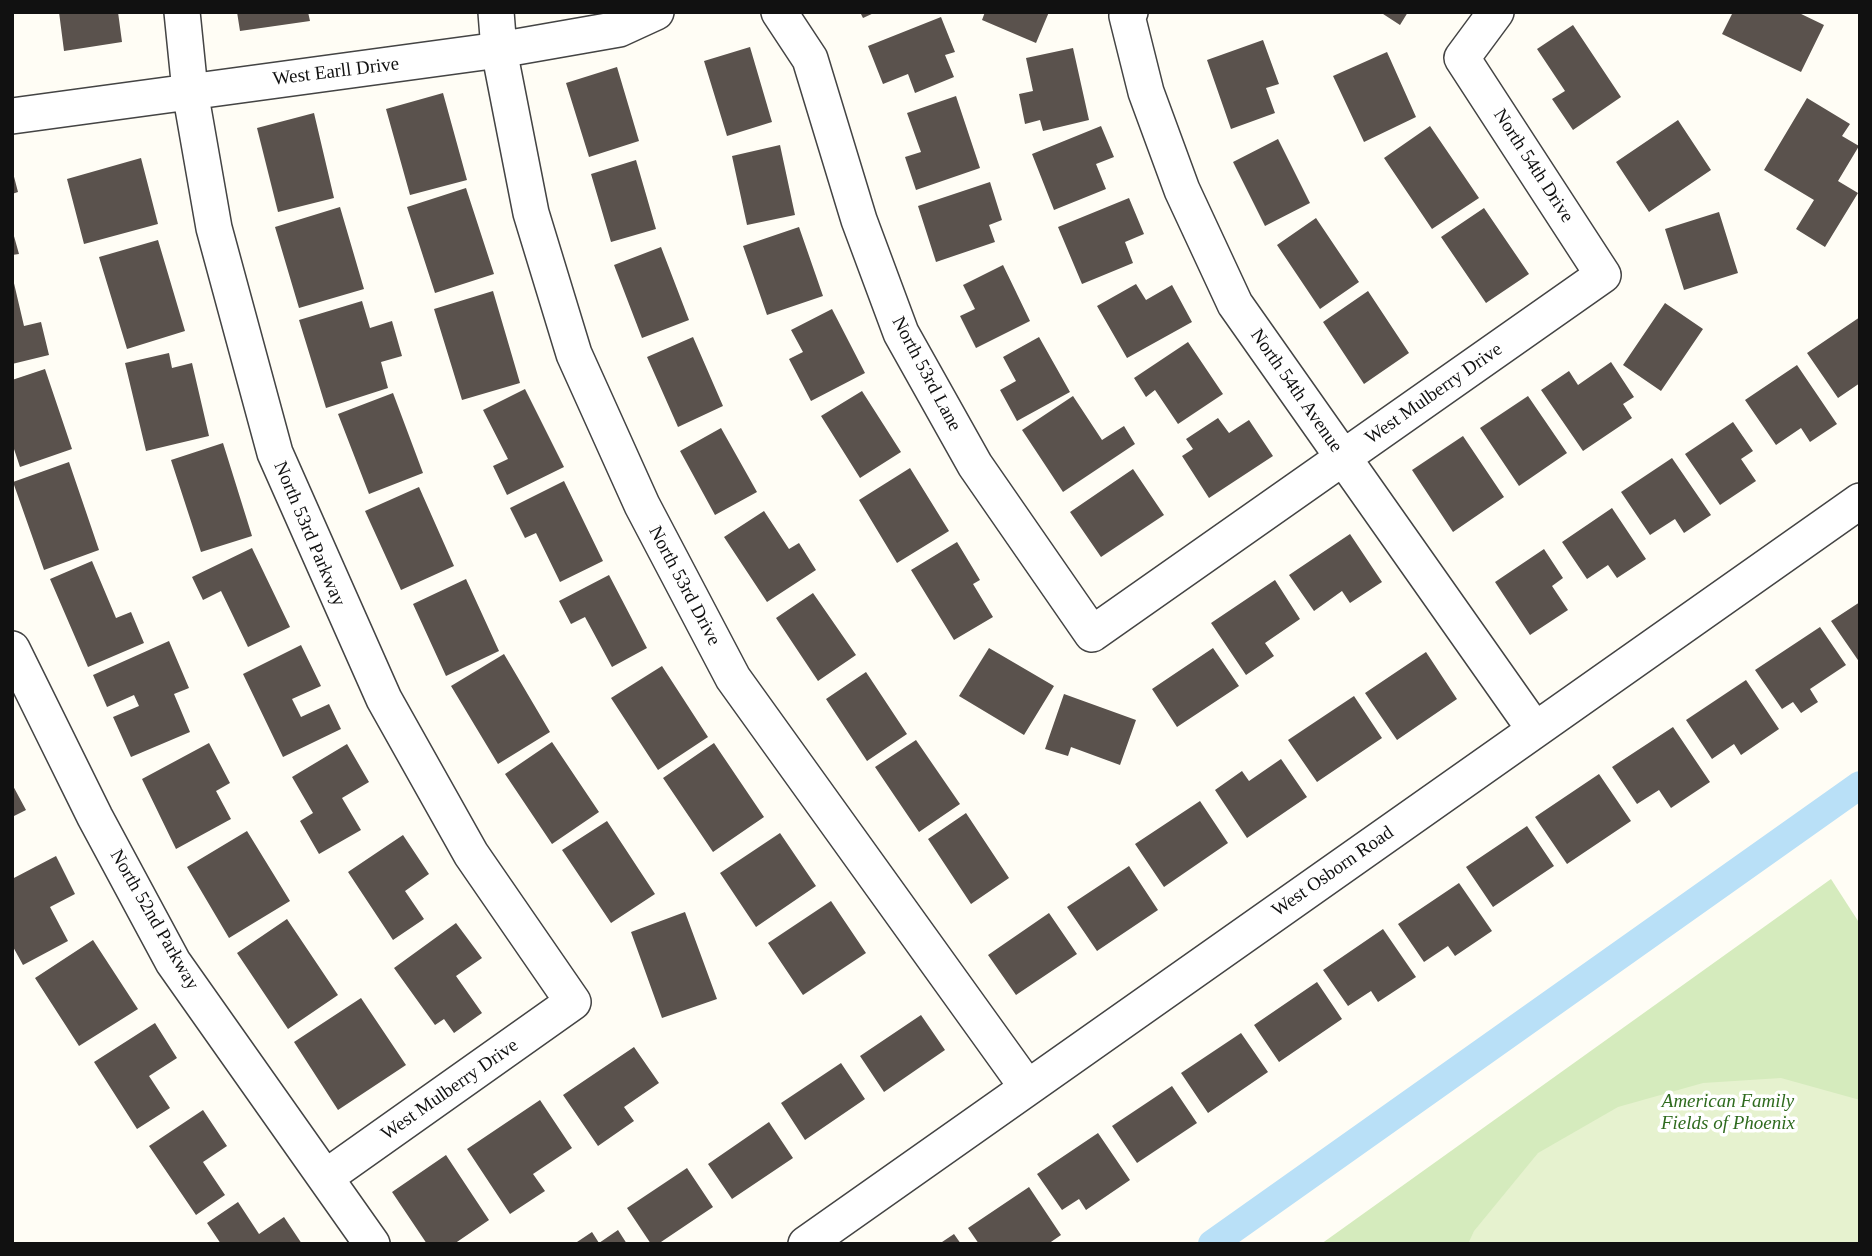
<!DOCTYPE html>
<html>
<head>
<meta charset="utf-8">
<style>
  body { margin:0 }
  #map { position:relative; width:1872px; height:1256px; overflow:hidden; background:#fffdf5; font-family:"Times New Roman",serif }
  canvas { display:block }
  .frame { position:absolute; inset:0; border:14px solid #111; pointer-events:none }
</style>
</head>
<body>
<div id="map">
<canvas width="1872" height="1256"></canvas>
<div class="frame"></div>
</div>
<script>
const g = document.querySelector('canvas').getContext('2d');
g.lineJoin = 'round';
function fillPath(path, color) { g.fillStyle = color; g.fill(path, 'evenodd'); }
const shape = rows => new Path2D(rows.map(r => 'M' + r).join(''));
function trace(path, color, width, dash) { g.strokeStyle = color; g.lineWidth = width; g.lineCap = dash ? 'butt' : 'round'; g.setLineDash(dash || []); g.stroke(path); }
function drawText(font, color, halo, rows, align = 'center') {
  g.font = font + ' "Times New Roman",serif'; g.lineWidth = 7; g.setLineDash([]); g.textBaseline = 'middle'; g.strokeStyle = halo; g.fillStyle = color; for (const [text, x, y, turn = 0] of rows) {
    g.save(); g.translate(x, y); g.rotate((+turn || 0) * Math.PI / 180); g.textAlign = isNaN(turn) ? turn : align; if (halo) g.strokeText(text, 0, 0); g.fillText(text, 0, 0); g.restore();
  }
}
const green = shape([
  [1831,879,1860,924,1860,1244,1321,1244]
]);
const pitch = shape([
  [1781,1078,1860,1100,1860,1244,1468,1244,1474,1231,1538,1153,1618,1107,1703,1083]
]);
const canal = shape([
  [1212,1244,1860,785]
]);
const building = shape([
  [59,12,118,12,122,42,64,51],
  [237,12,308,12,310,21,240,31],
  [860,12,876,12,863,18],
  [985,12,1049,12,1036,43,982,20],
  [1380,12,1408,12,1400,25],
  [1733,12,1797,12,1824,25,1801,72,1722,34],
  [941,17,955,52,945,55,954,77,915,93,908,74,883,84,868,46],
  [1573,25,1621,97,1573,130,1552,99,1565,91,1537,49],
  [1263,40,1279,84,1266,88,1275,113,1231,129,1207,60],
  [750,47,772,122,727,136,704,61],
  [1073,48,1089,120,1043,131,1040,120,1025,124,1019,94,1033,91,1026,58],
  [1387,52,1416,117,1364,142,1333,76],
  [617,67,639,141,589,157,566,83],
  [443,93,467,180,410,195,386,109],
  [956,96,980,168,916,190,905,157,921,152,907,113],
  [1807,98,1850,124,1842,136,1859,146,1838,181,1858,193,1825,247,1796,229,1814,200,1764,170],
  [314,113,334,198,278,212,257,128],
  [1678,120,1711,170,1649,212,1616,162],
  [1101,126,1114,157,1096,164,1106,189,1054,210,1032,154],
  [1430,126,1479,198,1432,229,1384,158],
  [1278,139,1310,203,1265,226,1233,162],
  [780,145,795,215,747,225,732,156],
  [141,158,158,224,84,244,67,179],
  [636,160,656,229,611,242,591,174],
  [12,169,18,192,12,194],
  [990,182,1002,220,989,225,995,242,936,262,918,206],
  [466,188,494,274,435,293,407,207],
  [1129,198,1144,234,1125,242,1133,263,1082,284,1058,227],
  [340,207,364,289,299,308,275,227],
  [1484,208,1529,274,1486,303,1441,237],
  [1719,212,1738,273,1684,290,1665,229],
  [1316,218,1359,282,1320,309,1277,245],
  [799,227,823,296,767,315,743,246],
  [12,229,19,254,12,255],
  [158,240,185,331,127,349,99,257],
  [661,247,689,320,642,338,614,265],
  [1003,265,1030,321,976,348,960,316,975,309,963,285],
  [13,279,24,326,41,322,49,355,12,364],
  [1136,284,1146,300,1172,285,1192,322,1127,358,1097,306],
  [493,291,520,383,462,400,434,309],
  [1368,291,1409,353,1364,384,1323,322],
  [362,301,370,328,392,321,402,356,381,362,388,388,326,408,299,320],
  [1665,303,1703,329,1661,391,1623,365],
  [832,309,865,373,811,401,789,359,803,352,791,330],
  [1860,317,1860,383,1838,398,1807,353],
  [693,337,723,406,678,427,647,357],
  [1039,337,1070,392,1017,421,1000,390,1016,381,1003,357],
  [1188,342,1223,394,1178,424,1155,390,1146,397,1134,378],
  [169,353,172,368,192,363,209,436,146,451,125,363],
  [1611,362,1634,397,1623,404,1632,418,1583,451,1541,390,1569,371,1578,385],
  [1797,365,1837,424,1810,442,1801,428,1776,445,1745,400],
  [45,369,72,449,20,467,12,443,12,380],
  [525,389,564,467,507,495,493,466,508,459,483,410],
  [862,391,901,452,860,478,821,416],
  [393,393,423,473,369,494,338,414],
  [1073,396,1102,440,1124,426,1135,444,1063,492,1022,430],
  [1528,396,1567,453,1519,486,1480,428],
  [1218,418,1229,433,1249,420,1273,456,1209,498,1182,456,1193,449,1186,439],
  [1733,422,1753,451,1741,459,1756,481,1720,505,1685,454],
  [721,428,757,492,715,515,680,451],
  [1463,436,1504,497,1453,532,1412,470],
  [223,443,252,536,201,552,171,460],
  [1672,458,1711,515,1684,533,1675,519,1650,535,1621,492],
  [69,462,99,550,44,570,13,482],
  [910,468,949,531,897,563,859,500],
  [1133,469,1164,515,1101,557,1070,512],
  [564,481,603,561,560,582,536,533,525,538,510,508],
  [419,487,454,566,401,590,365,511],
  [1612,508,1646,559,1617,578,1608,565,1587,579,1562,542],
  [764,511,789,549,799,543,816,570,767,602,724,537],
  [1350,534,1382,582,1350,603,1342,591,1314,611,1289,575],
  [957,542,980,580,973,584,993,617,954,640,911,570],
  [252,548,290,627,248,647,221,591,203,600,192,577],
  [1544,549,1563,578,1552,586,1568,610,1530,635,1495,582],
  [92,561,116,618,131,612,144,643,88,667,50,579],
  [609,575,647,648,612,667,585,617,571,624,559,601],
  [466,579,499,651,446,676,413,604],
  [1275,580,1300,619,1265,643,1274,656,1246,675,1211,623],
  [813,593,856,655,818,681,776,618],
  [1860,602,1860,663,1831,621],
  [1820,627,1846,665,1810,689,1818,702,1801,713,1793,702,1782,709,1755,670],
  [169,641,189,688,174,694,190,732,131,757,113,717,139,706,134,695,107,707,93,675],
  [301,645,321,686,292,699,301,717,329,704,341,729,283,757,243,674],
  [989,648,1054,686,1024,735,959,696],
  [1213,648,1239,686,1177,727,1152,689],
  [1426,652,1457,699,1397,740,1365,693],
  [504,654,550,732,498,764,451,686],
  [662,666,708,737,658,770,611,698],
  [866,672,907,734,867,761,826,699],
  [1746,680,1779,729,1741,755,1734,744,1712,759,1686,720],
  [1064,694,1136,720,1120,765,1071,747,1068,756,1045,749],
  [1354,696,1382,738,1317,782,1288,740],
  [1673,727,1710,782,1671,808,1659,790,1637,804,1612,767],
  [916,740,960,804,919,832,875,767],
  [552,742,599,812,552,844,505,774],
  [209,743,230,783,216,791,231,819,176,849,142,779],
  [714,743,764,817,713,852,663,778],
  [347,744,369,782,342,798,361,830,319,854,300,821,313,813,292,777],
  [1281,759,1307,797,1247,838,1215,790,1242,771,1249,781],
  [1599,774,1631,821,1567,864,1535,817],
  [12,784,26,810,12,817],
  [1200,801,1228,843,1164,887,1135,844],
  [966,813,1009,878,971,904,928,839],
  [607,821,655,894,611,923,562,850],
  [1527,826,1554,866,1493,907,1466,867],
  [247,831,290,901,229,938,187,867],
  [780,833,816,886,756,927,720,873],
  [403,835,429,874,405,891,424,919,393,940,348,872],
  [56,856,75,894,50,907,68,941,23,965,12,945,12,879],
  [1129,866,1158,910,1097,951,1067,907],
  [1459,883,1492,931,1455,956,1448,946,1424,962,1398,924],
  [831,901,866,953,803,995,768,943],
  [685,912,717,999,662,1018,631,932],
  [1049,913,1077,954,1016,995,988,955],
  [287,919,338,995,288,1029,237,953],
  [456,923,482,958,456,976,482,1013,454,1033,444,1019,435,1025,394,968],
  [1383,929,1416,977,1378,1002,1371,991,1348,1006,1323,970],
  [93,940,138,1009,79,1046,35,978],
  [1317,982,1342,1019,1279,1062,1254,1025],
  [361,998,406,1065,338,1110,294,1042],
  [921,1015,945,1050,884,1092,860,1056],
  [155,1023,177,1058,149,1076,170,1108,137,1129,94,1062],
  [1241,1033,1268,1072,1208,1113,1181,1073],
  [634,1047,659,1083,624,1107,634,1121,598,1146,563,1095],
  [841,1063,865,1099,805,1140,781,1103],
  [1172,1086,1197,1123,1137,1163,1112,1126],
  [540,1100,572,1148,533,1174,545,1191,510,1214,467,1149],
  [203,1110,227,1146,203,1162,225,1195,196,1215,149,1146],
  [769,1122,793,1158,732,1199,708,1164],
  [1098,1133,1130,1180,1086,1210,1079,1199,1062,1210,1037,1174],
  [446,1155,489,1220,454,1244,427,1244,392,1192],
  [687,1168,713,1207,658,1244,651,1244,627,1208],
  [1029,1187,1061,1235,1048,1244,979,1244,968,1228],
  [238,1202,259,1234,284,1217,302,1244,221,1244,207,1223],
  [618,1230,627,1244,574,1244,592,1232,599,1243],
  [954,1234,961,1244,939,1244]
]);
const minor = shape([
  [182,12,190,91,214,228,275,453,384,699,471,854,573,1002,326,1177],
  [496,12,499,50,531,213,574,354,642,505,733,678,1027,1087],
  [779,12,810,59,859,220,901,333,975,465,1092,634,1603,275,1462,58,1496,12],
  [1130,12,1127,16,1146,92,1182,190,1235,304,1535,730],
  [12,116,499,50,619,29,656,12],
  [12,649,95,817,173,962,372,1244],
  [806,1244,1860,501]
]);
const streetNames = [
  ["West Earll Drive",336,72,-7],
  ["North 54th Drive",1533,166,57],
  ["North 53rd Lane",926,374,62],
  ["North 54th Avenue",1296,391,55],
  ["West Mulberry Drive",1434,394,-35],
  ["North 53rd Parkway",309,534,67],
  ["North 53rd Drive",684,586,62],
  ["West Osborn Road",1333,872,-35],
  ["North 52nd Parkway",154,920,60],
  ["West Mulberry Drive",450,1090,-35]
];
const parkNames = [
  ["American Family",1728,1102],
  ["Fields of Phoenix",1728,1124]
];
fillPath(green, '#d5ebbd');
fillPath(pitch, '#e6f2cf');
trace(canal, '#b9e0f7', 28);
fillPath(building, '#5a524d');
trace(minor, '#444', 38);
trace(minor, '#fff', 35);
drawText('19px', '#111', '#fff', streetNames);
drawText('italic 19px', '#2f6b1f', '#fff', parkNames);
</script>
</body>
</html>
